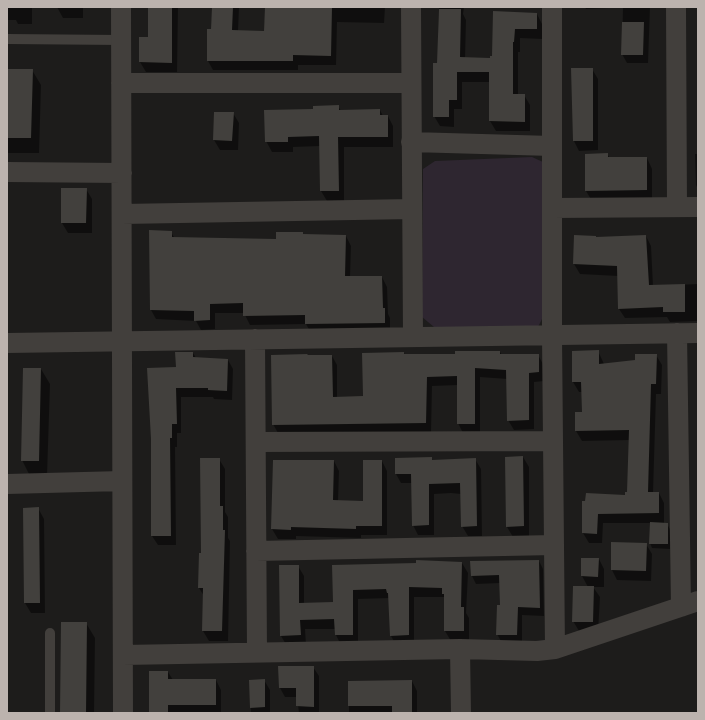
<!DOCTYPE html>
<html>
<head>
<meta charset="utf-8">
<style>
  body { margin:0 }
  #map { position:relative; width:705px; height:720px; overflow:hidden; background:#1d1c1b; font-family:"Asap Condensed",sans-serif }
  canvas { display:block }
  .frame { position:absolute; inset:0; border:8px solid #bcb3ae; pointer-events:none }
</style>
</head>
<body>
<div id="map">
<canvas width="705" height="720"></canvas>
<div class="frame"></div>
</div>
<script>
const g = document.querySelector('canvas').getContext('2d');
g.lineJoin = 'round';
function fillPath(path, color) { g.fillStyle = color; g.fill(path, 'evenodd'); }
const shape = rows => new Path2D(rows.map(r => 'M' + r).join(''));
function trace(path, color, width, dash) { g.strokeStyle = color; g.lineWidth = width; g.lineCap = dash ? 'butt' : 'round'; g.setLineDash(dash || []); g.stroke(path); }
const green = shape([
  [532,157,543,162,543,317,538,327,434,327,422,317,423,169,435,161]
]);
const shadow = shape([
  [7,7,32,7,32,24,18,24,16,20,7,20],
  [57,7,83,7,83,18,63,18],
  [149,7,178,7,177,72,146,72,140,62,140,38,149,38],
  [213,7,239,7,238,31,264,32,266,7,385,7,384,23,337,22,336,65,298,65,298,70,213,70,208,61],
  [439,7,464,7,463,14,466,20,465,59,491,59,493,57,494,12,537,14,542,24,542,39,520,38,520,52,518,52,518,95,524,95,530,105,530,131,496,131,490,121,490,82,462,82,462,109,454,109,454,127,440,126,434,116,438,64],
  [585,7,608,7,608,8,586,9],
  [623,7,650,7,648,63,627,63,622,54],
  [592,69,598,79,598,150,579,151,574,141],
  [7,70,32,70,41,85,39,153,7,153],
  [338,106,341,111,380,110,383,116,388,116,393,126,393,147,344,147,344,201,327,201,321,191,320,146,293,147,293,152,272,152,266,141,314,110],
  [233,113,239,123,238,150,220,150,214,140],
  [607,154,610,158,647,158,652,169,652,199,592,201,586,191,586,155],
  [695,154,698,154,698,189,696,185],
  [86,189,92,199,92,233,68,233,62,223],
  [171,232,175,239,277,240,304,235,346,236,351,246,350,277,382,277,387,287,388,314,390,318,390,332,311,333,306,324,250,325,244,313,215,313,215,329,201,330,196,321,156,319,151,310],
  [575,236,597,238,646,236,651,246,653,286,698,284,698,321,670,322,667,317,625,318,619,309,618,276,580,274,574,264],
  [598,351,604,364,636,361,656,355,662,365,661,394,656,394,653,493,659,493,664,503,664,524,667,524,670,529,670,549,652,548,650,543,651,523,603,523,602,543,589,543,583,533,583,502,626,496,628,493,630,440,582,441,576,431,583,413,582,392,579,392,573,382,573,352],
  [697,351,698,351,698,382],
  [500,352,502,355,538,355,543,364,544,381,534,382,534,429,514,430,508,420,507,379,480,377,480,433,463,433,458,423,458,385,432,386,431,432,278,433,273,424,307,355,308,356,332,356,337,365,337,398,364,397,404,353,405,355,456,355],
  [193,353,196,358,228,360,233,369,232,400,214,399,213,397,181,397,181,433,177,433,177,447,175,447,176,545,158,545,152,536,177,368],
  [41,369,50,384,47,476,30,476,22,460],
  [523,457,529,467,529,536,513,537,507,527],
  [431,458,433,461,475,459,481,469,482,536,468,536,462,526,461,494,451,493,434,494,434,535,418,535,413,525,412,483,401,483,396,474],
  [219,459,225,469,225,512,228,517,228,538,230,541,228,641,209,641,203,631,204,596,199,588],
  [334,461,339,471,338,501,364,502,382,461,387,471,387,535,361,535,361,538,296,536,296,539,278,539,272,529],
  [38,508,44,519,45,613,31,613,25,603,24,509],
  [612,543,646,544,652,554,651,581,617,580,612,570],
  [582,559,599,559,604,569,604,587,593,587,600,597,598,632,579,631,573,621,588,587,582,576],
  [539,561,543,569,544,616,522,615,522,643,502,643,497,634,501,606,500,583,476,584,472,576],
  [462,563,468,573,466,613,469,618,469,641,451,641,445,631,445,597,414,597,414,645,396,645,391,636,390,598,358,599,358,644,341,645,336,635,336,629,305,629,306,645,287,646,281,636,298,566,304,576,304,604,334,603,333,566],
  [86,623,95,638,94,713,61,713],
  [313,667,319,676,319,713,299,713,297,697,285,697,280,688],
  [168,672,173,680,216,680,221,690,221,713,149,713],
  [264,680,270,690,270,713,251,713,250,681],
  [412,681,417,691,417,713,349,713,349,682]
]);
const building = shape([
  [148,7,172,7,172,63,139,62,139,37,148,37],
  [212,7,233,7,232,30,264,31,265,7,332,7,331,56,293,55,293,61,207,61,207,29,211,29],
  [439,9,461,9,460,57,490,58,490,56,492,56,493,11,537,13,537,29,515,29,514,42,513,42,513,94,525,94,525,122,489,121,489,72,457,72,457,100,449,100,449,117,433,117,433,63,437,63],
  [622,22,644,22,643,55,621,55],
  [571,68,593,68,593,141,573,141],
  [7,69,33,69,31,138,7,138],
  [339,105,339,110,380,109,380,115,388,115,388,137,338,137,339,191,320,191,319,136,288,137,288,142,265,142,264,110,313,109,313,106],
  [214,112,234,112,232,141,213,140],
  [608,153,608,157,647,157,647,190,585,191,585,154],
  [61,188,87,188,86,223,61,223],
  [149,230,172,231,172,237,276,239,276,232,303,232,303,234,346,235,345,276,382,276,383,308,385,308,385,323,305,324,305,315,243,316,243,303,210,304,210,320,194,321,194,311,150,310],
  [574,235,596,236,596,237,646,235,649,285,685,284,685,312,663,312,663,307,618,309,617,266,573,264],
  [599,350,599,364,635,360,635,354,657,354,656,384,651,384,648,492,659,492,659,513,598,514,597,534,582,533,582,501,585,501,586,493,625,495,625,492,627,492,629,430,575,431,575,412,582,412,581,382,572,382,572,351],
  [455,351,500,351,500,354,539,354,539,372,529,373,529,420,507,421,506,370,475,368,475,424,457,424,457,376,427,377,426,423,272,425,271,355,308,354,307,355,332,355,333,397,363,396,362,353,404,352,404,354,455,354],
  [175,352,193,352,193,357,228,359,227,391,208,390,208,388,176,388,177,424,172,424,172,438,170,438,171,536,151,536,151,439,147,368,176,367],
  [23,368,41,368,39,461,21,461],
  [523,456,524,526,506,527,505,457],
  [432,457,432,460,476,458,477,526,461,527,460,483,429,484,429,525,412,526,411,474,395,474,395,458],
  [200,458,220,458,220,506,223,506,223,530,225,530,222,631,202,631,203,588,198,588,199,553,201,553],
  [273,460,334,460,333,500,363,501,363,460,382,460,382,526,356,526,356,529,291,527,291,530,271,529],
  [39,507,40,603,24,603,23,508],
  [650,522,668,523,668,544,649,544],
  [611,542,647,543,646,571,611,570],
  [581,558,599,558,598,577,581,576],
  [416,560,462,562,461,607,464,607,464,631,444,631,444,594,442,594,442,588,409,587,409,635,390,636,388,593,387,593,386,589,353,590,353,635,335,635,334,619,300,620,301,635,280,636,279,565,299,565,299,603,333,602,332,565,416,563],
  [539,560,540,608,518,607,517,635,496,635,497,605,500,605,499,575,471,576,470,561],
  [573,586,594,586,593,622,572,622],
  [61,622,87,622,86,713,60,713],
  [278,666,314,666,314,707,296,706,296,688,279,688],
  [149,671,168,671,168,679,216,679,216,705,168,705,168,713,149,713],
  [265,679,265,707,250,708,249,680],
  [412,680,412,713,392,713,392,706,348,706,348,681]
]);
const service = shape([
  [7,39,121,40],
  [50,633,50,713]
]);
const minor = shape([
  [121,7,123,713],
  [411,7,413,337],
  [552,7,552,336,555,649],
  [676,7,677,207],
  [121,83,411,83],
  [411,142,552,146],
  [7,172,122,173],
  [552,208,698,207],
  [122,214,412,209],
  [677,333,681,607],
  [255,339,257,652],
  [7,343,698,333],
  [256,442,553,441],
  [7,484,122,481],
  [256,551,554,545],
  [460,649,461,713],
  [123,655,460,649,537,651,555,649,698,601]
]);
fillPath(green, '#2e2630');
fillPath(shadow, '#0007');
fillPath(building, '#42403d');
trace(service, '#423f3c', 10);
trace(minor, '#423f3c', 20);
</script>
</body>
</html>
